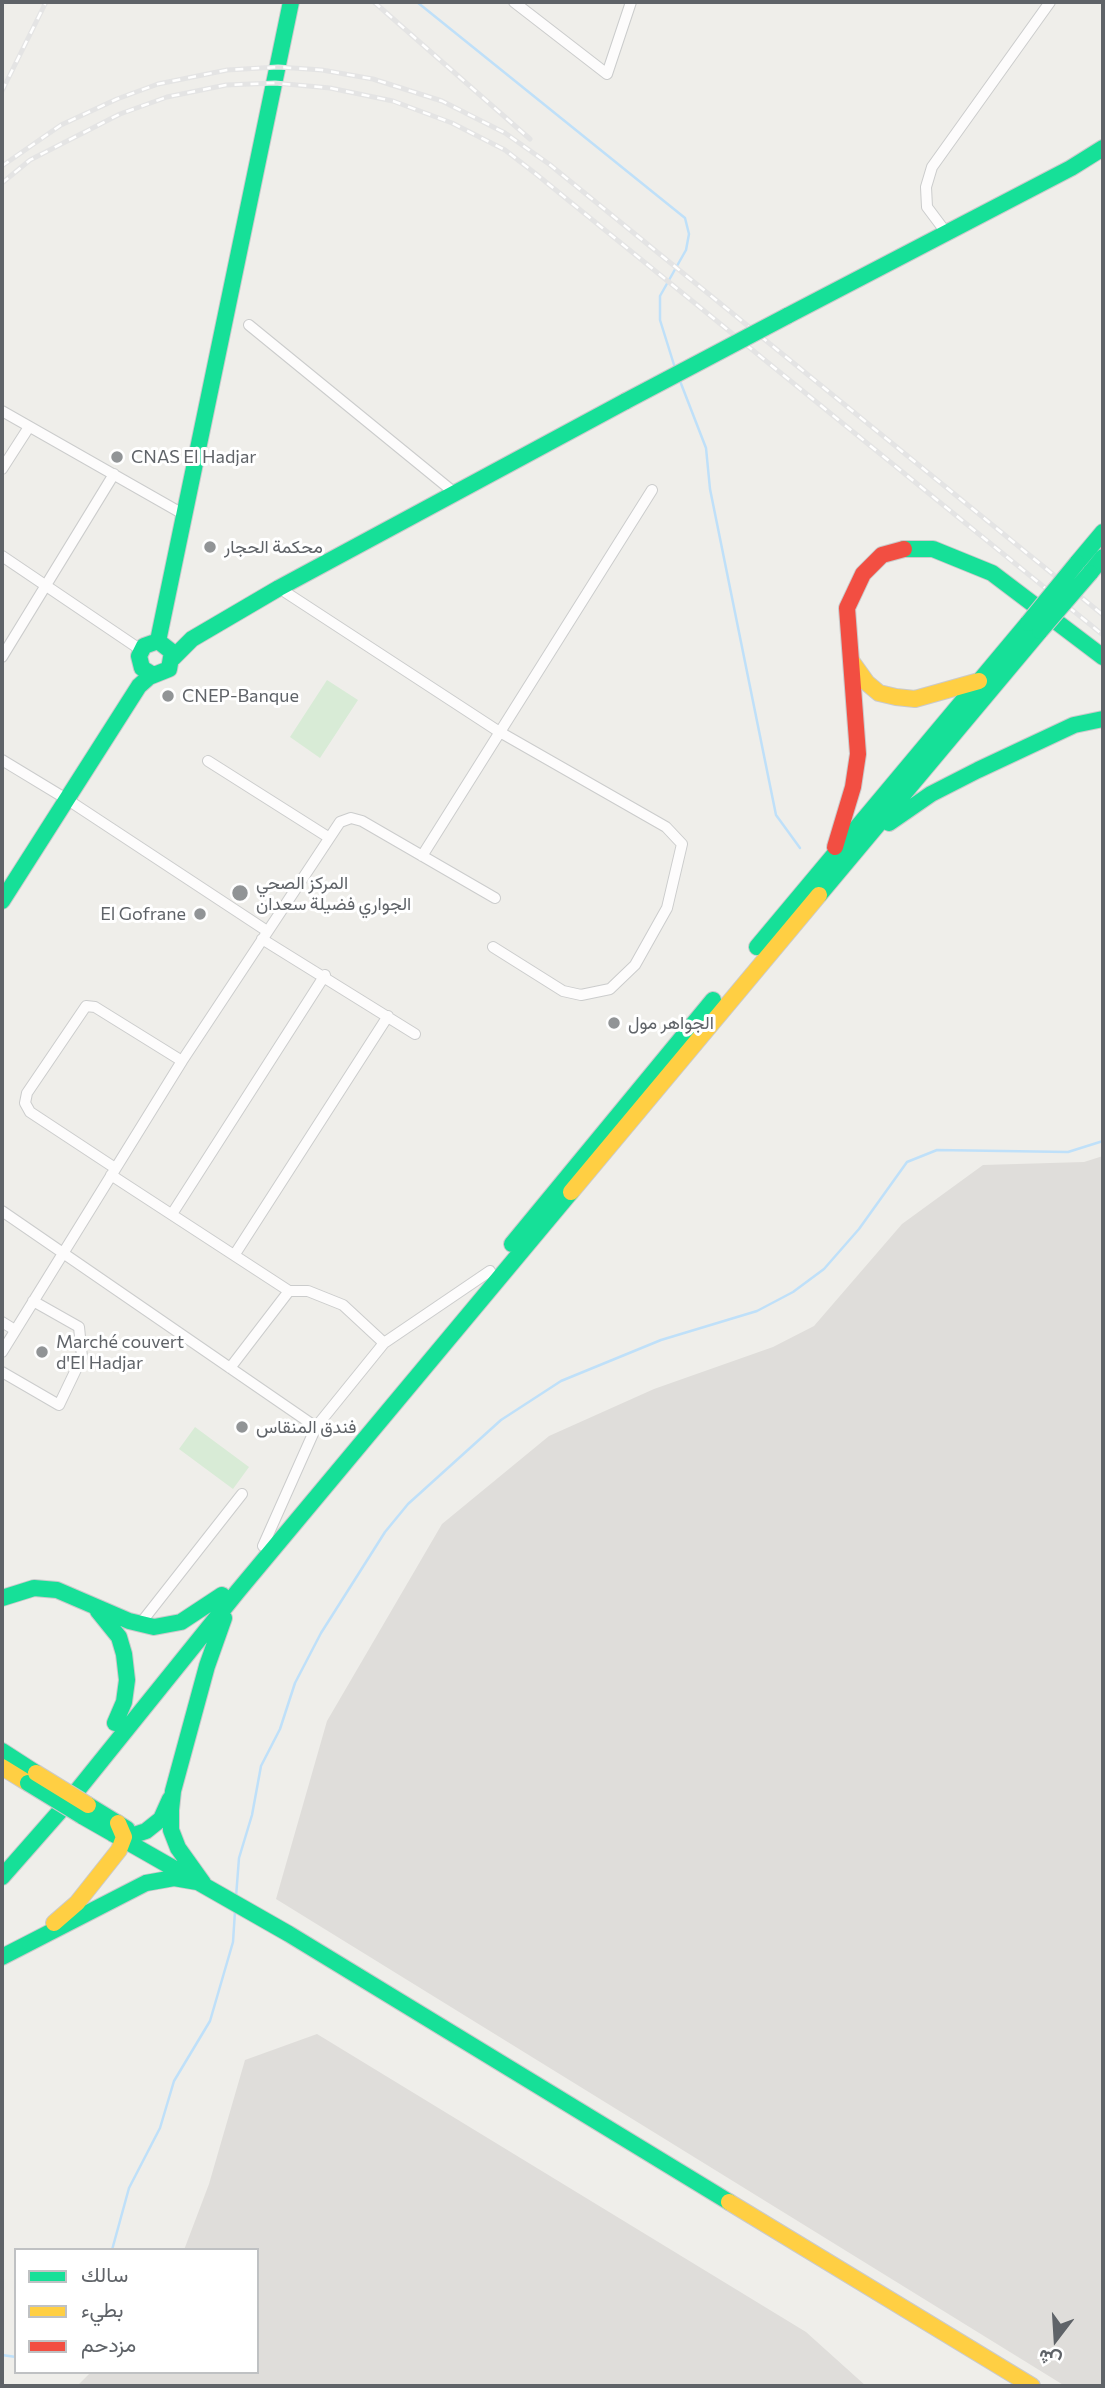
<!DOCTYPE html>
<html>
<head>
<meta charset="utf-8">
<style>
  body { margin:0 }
  #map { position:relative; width:1105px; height:2388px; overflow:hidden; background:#efeeea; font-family:Commissioner,Vazirmatn,sans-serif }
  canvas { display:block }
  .frame { position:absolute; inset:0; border:4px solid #5f6368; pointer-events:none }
  .legend { position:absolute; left:14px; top:2248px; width:245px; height:126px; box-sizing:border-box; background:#fff; border:2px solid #bfc1c3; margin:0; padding:9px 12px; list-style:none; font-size:21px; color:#5f6368 }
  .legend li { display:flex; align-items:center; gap:14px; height:35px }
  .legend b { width:35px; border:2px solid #bfc1c3 }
  .north { position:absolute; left:1021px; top:2304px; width:70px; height:70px; -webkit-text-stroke:5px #fff; paint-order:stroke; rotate:197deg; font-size:19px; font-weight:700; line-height:28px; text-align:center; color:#5f6368 }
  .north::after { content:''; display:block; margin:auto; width:24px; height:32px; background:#5f6368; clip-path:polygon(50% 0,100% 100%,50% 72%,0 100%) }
</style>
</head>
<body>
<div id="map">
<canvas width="1105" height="2388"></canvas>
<div class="frame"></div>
<ul class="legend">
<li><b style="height:9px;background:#16e098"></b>سالك</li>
<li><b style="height:9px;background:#ffcf43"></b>بطيء</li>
<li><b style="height:9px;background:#f24e42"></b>مزدحم</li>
</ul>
<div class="north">ش</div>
</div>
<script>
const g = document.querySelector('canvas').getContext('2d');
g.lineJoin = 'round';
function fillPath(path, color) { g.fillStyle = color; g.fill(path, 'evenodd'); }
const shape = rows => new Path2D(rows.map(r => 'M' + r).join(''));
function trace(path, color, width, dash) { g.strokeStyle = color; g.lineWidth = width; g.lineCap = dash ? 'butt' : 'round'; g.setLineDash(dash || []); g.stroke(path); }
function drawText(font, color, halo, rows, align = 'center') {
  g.font = font + ' Commissioner,Vazirmatn,sans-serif'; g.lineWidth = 6; g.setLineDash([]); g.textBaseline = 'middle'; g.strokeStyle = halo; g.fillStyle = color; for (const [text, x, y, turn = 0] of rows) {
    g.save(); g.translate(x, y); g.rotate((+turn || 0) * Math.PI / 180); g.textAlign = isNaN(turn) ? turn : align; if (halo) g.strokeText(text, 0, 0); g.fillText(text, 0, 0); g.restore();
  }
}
const industrial = shape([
  [1103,1156,1103,2386,1065,2386,276,1899,327,1721,442,1524,549,1436,654,1389,773,1347,814,1326,902,1224,983,1165,1084,1162],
  [317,2034,806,2332,866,2386,77,2386,91,2372,257,2372,257,2250,184,2250,209,2184,245,2060]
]);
const green = shape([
  [327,680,358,700,320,758,290,737],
  [195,1427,249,1467,233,1489,179,1449]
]);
const stream = shape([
  [417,2,685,218,689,234,686,250,660,296,660,320,675,368],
  [680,381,706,448,710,489,776,815,800,848],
  [236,1897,239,1858,252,1815,261,1766,280,1729,295,1683,321,1633,385,1532,408,1504,501,1420,561,1381,661,1340,757,1311,793,1292,824,1269,859,1229,907,1162,937,1150,1068,1152,1103,1141],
  [112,2250,129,2188,160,2128,174,2081,210,2021,233,1942,235,1911],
  [2,2355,16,2357]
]);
const street = shape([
  [514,2,607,74,631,2],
  [945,231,927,207,926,187,932,167,1050,2],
  [249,325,456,494],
  [2,411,183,514],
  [2,469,29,427],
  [2,556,141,650],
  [279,588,498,731,666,827,682,844,667,908,635,965,610,989,581,995,563,991,493,947],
  [2,657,114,474],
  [2,760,68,800,267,931],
  [208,761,328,837],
  [422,856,652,490],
  [262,939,415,1034],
  [115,1168,30,1112,25,1103,27,1093,86,1006,95,1007,182,1061],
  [111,1175,289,1291,308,1291,343,1305,384,1343],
  [2,1211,316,1427],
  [172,1214,325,975],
  [235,1254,388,1016],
  [2,1322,15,1330],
  [2,1352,182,1061,340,822,351,818,362,821,495,898],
  [230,1368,289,1291],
  [2,1372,59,1405,82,1357,79,1327,33,1301],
  [263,1546,316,1427,384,1343,490,1271],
  [140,1624,242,1494]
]);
const fast = shape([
  [1071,168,1103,148],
  [787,316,1071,168],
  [904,549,933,549,992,573,1103,657],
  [1077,563,1103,532],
  [1090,573,1103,557],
  [158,641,291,2],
  [173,658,192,639,279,588,626,401],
  [889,823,931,794,978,770,1074,725,1103,719],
  [819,895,1040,631],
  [2,901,139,686,149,677,169,669,172,652,158,641,144,646,139,656,142,668,153,675],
  [757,947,1028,623],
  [512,1244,713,1000],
  [2,1598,34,1588,57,1590,129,1621,154,1627,181,1622,222,1595],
  [98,1611,119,1637,124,1654,127,1680,124,1702,115,1723],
  [2,1751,36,1773],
  [88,1805,127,1829],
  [82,1816,289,1934,729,2202],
  [113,1834,131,1836,146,1831,161,1819,170,1799],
  [2,1877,68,1802,238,1591,571,1192],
  [203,1883,178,1848,171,1830,171,1810,173,1791,207,1666,224,1618],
  [2,1957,146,1883,174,1878,203,1883]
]);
const slow = shape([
  [852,662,867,683,879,693,896,697,915,699,979,681],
  [571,1192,819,895],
  [2,1767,28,1783],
  [54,1923,77,1903,119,1850,124,1837,118,1823],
  [729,2202,1032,2386]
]);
const jam = shape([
  [835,847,853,787,858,754,847,608,863,574,882,555,904,549]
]);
const rail = shape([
  [374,2,530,139],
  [2,91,46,2],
  [2,166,61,125,117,99,158,84,227,70,278,67,322,70,373,79,442,101,505,133,549,164,1103,615],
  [2,183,30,160,120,114,167,97,226,85,275,83,330,88,393,101,452,123,505,150,536,174,1103,635]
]);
const fastBridge = shape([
  [626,401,787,316],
  [1028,623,1077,563],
  [1040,631,1090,573],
  [28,1783,82,1816]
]);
const slowBridge = shape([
  [36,1773,88,1805]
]);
const markers = [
  [117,457,7,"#919496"],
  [210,547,7,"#919496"],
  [168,696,7,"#919496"],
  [240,893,9,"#919496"],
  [200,914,7,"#919496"],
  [614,1023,7,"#919496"],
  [42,1352,7,"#919496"],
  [242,1427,7,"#919496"]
];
const poiNames = [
  ["CNAS El Hadjar",131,457],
  ["محكمة الحجار",224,547],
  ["CNEP-Banque",182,696],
  ["المركز الصحي",256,883],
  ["الجواري فضيلة سعدان",256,904],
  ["El Gofrane",186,914,"right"],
  ["الجواهر مول",628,1023],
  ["Marché couvert",56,1342],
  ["d'El Hadjar",56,1363],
  ["فندق المنقاس",256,1427]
];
fillPath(industrial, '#dfddda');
fillPath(green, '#d8ebd6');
trace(stream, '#bfe0f9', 2.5);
trace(street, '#cbcccc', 12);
trace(fast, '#cacacb', 18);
trace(slow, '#cacacb', 18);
trace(jam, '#cacacb', 18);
trace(street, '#fdfcfc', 10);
trace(fast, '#16e098', 16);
trace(slow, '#ffcf43', 16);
trace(jam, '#f24e42', 16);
trace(rail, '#e4e4e4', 5);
trace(rail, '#fff', 2.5, [8]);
trace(fastBridge, '#cacacb', 18, []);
trace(slowBridge, '#cacacb', 18, []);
trace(fastBridge, '#16e098', 16);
trace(slowBridge, '#ffcf43', 16);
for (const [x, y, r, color] of markers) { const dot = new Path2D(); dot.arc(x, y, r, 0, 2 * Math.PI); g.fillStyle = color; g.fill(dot); trace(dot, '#fff', 2.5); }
drawText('18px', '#5f6368', '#fff', poiNames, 'left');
</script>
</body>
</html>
